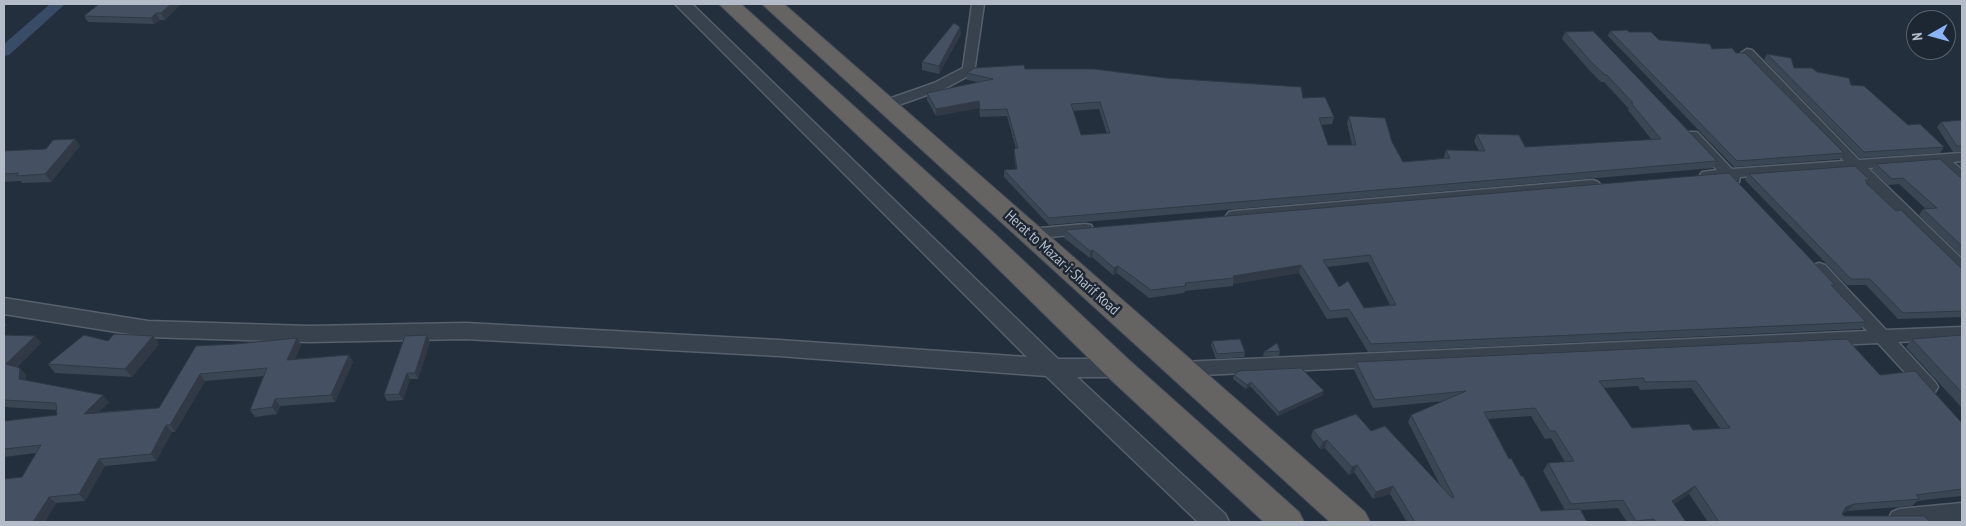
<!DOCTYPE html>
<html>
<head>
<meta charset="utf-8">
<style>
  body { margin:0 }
  #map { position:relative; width:1966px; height:526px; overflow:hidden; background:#242f3e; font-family:"PT Sans Narrow",sans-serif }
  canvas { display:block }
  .frame { position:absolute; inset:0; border:5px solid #b4bcc9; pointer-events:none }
  .north { position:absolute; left:1906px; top:10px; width:50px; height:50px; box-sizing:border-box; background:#1d2633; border:1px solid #59626f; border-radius:50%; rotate:263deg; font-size:14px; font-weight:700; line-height:20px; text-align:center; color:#b4bcc9 }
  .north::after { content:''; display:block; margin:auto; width:18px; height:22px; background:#8ab4f8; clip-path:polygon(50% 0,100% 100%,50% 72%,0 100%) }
</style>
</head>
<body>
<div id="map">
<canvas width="1966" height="526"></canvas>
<div class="frame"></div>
<div class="north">N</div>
</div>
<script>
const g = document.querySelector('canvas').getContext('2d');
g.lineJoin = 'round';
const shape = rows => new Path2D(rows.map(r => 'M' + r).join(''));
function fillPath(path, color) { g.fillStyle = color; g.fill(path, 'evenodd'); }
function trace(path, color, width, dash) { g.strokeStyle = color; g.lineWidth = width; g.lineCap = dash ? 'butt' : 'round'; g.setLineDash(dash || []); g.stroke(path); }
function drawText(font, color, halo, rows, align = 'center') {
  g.font = font + ' "PT Sans Narrow",sans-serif'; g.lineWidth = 5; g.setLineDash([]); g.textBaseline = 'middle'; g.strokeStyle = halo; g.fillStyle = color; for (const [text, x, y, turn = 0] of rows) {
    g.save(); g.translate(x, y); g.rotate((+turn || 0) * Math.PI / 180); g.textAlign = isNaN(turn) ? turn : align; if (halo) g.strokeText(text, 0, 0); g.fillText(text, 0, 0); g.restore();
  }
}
const canal = shape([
  [50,4,65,4,9,55,4,56,4,44,50,4]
]);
const minor = shape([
  [972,4,984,4,974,73,944,89,890,108,880,108,878,105,880,102,934,83,963,68,972,4],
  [1747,49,1752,50,1859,160,1962,153,1962,161,1953,162,1962,170,1962,183,1957,181,1936,163,1868,168,1962,259,1962,274,1956,272,1852,169,1740,177,1739,182,1734,184,1729,182,1725,178,1702,178,1700,175,1702,172,1717,170,1687,138,1685,135,1687,132,1697,132,1732,169,1844,161,1742,56,1741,53,1747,49],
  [1593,180,1598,182,1601,185,1598,188,1234,221,1229,220,1226,216,1229,212,1234,211,1593,180],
  [1085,224,1091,225,1093,229,1091,233,1030,239,1024,238,1022,234,1024,230,1030,229,1085,224],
  [1819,263,1825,265,1886,330,1962,327,1962,339,1898,342,1935,382,1938,387,1935,392,1929,394,1923,392,1878,343,1181,376,1175,374,1172,369,1175,364,1181,362,1867,331,1813,273,1811,269,1813,265,1819,263],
  [1962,503,1962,521,1891,522,1889,518,1892,512,1899,509,1962,503]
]);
const tertiary = shape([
  [675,4,692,4,1058,359,1118,359,1126,362,1130,368,1126,374,1118,377,1077,377,1225,514,1229,522,1198,522,1046,376,779,356,466,339,309,342,148,337,4,314,4,298,148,321,309,326,466,323,779,340,1027,357,675,4]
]);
const trunk = shape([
  [719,4,741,4,995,234,1129,360,1299,512,1304,522,1264,522,1107,376,975,246,719,4],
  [762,4,784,4,1365,512,1370,522,1330,522,762,4]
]);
const wall = shape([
  [99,4,181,4,165,20,160,20,154,24,88,22,84,16],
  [1610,31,1629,32,1659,40,1712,49,1844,153,1840,159,1734,167,1608,36],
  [1565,32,1717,161,1713,168,1049,225,1004,177,1004,170,1016,169,1014,156,1014,149,1016,149,1007,116,980,117,979,108,936,116,927,100,927,93,978,82,967,80,967,73,1025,69,1303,98,1334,117,1332,124,1321,125,1328,145,1352,145,1347,123,1349,116,1392,142,1403,162,1444,158,1444,157,1446,150,1479,151,1474,141,1477,134,1525,147,1652,140,1628,110,1629,109,1604,82,1601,82,1590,71,1562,39],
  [1099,109,1107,134,1081,135,1073,111],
  [961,34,939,74,922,70,922,62],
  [1767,54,1794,68,1817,72,1851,85,1908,125,1944,147,1940,153,1860,158,1764,60],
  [1962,120,1962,152,1953,152,1937,127,1941,122],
  [75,139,80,146,51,182,22,183,21,181,4,182,4,151,46,149],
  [1962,161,1962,168,1959,165],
  [1876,164,1962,177,1962,257,1919,215,1923,209,1926,209,1899,184,1888,185,1872,170],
  [1749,174,1870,180,1867,184,1960,267,1962,268,1962,317,1898,319,1866,285,1847,285,1745,180],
  [1065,230,1835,285,1833,287,1866,322,1860,329,1368,352,1347,317,1327,319,1299,273,1233,284,1233,286,1185,291,1184,293,1149,298,1117,273,1113,275,1092,257,1090,258,1064,238],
  [1368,262,1390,305,1364,308,1339,287,1327,267],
  [4,335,35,336,41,343,17,367,26,375,26,381,109,402,98,412,159,408,236,344,297,338,301,345,295,359,349,355,353,362,335,402,280,406,277,414,255,417,250,410,264,376,205,381,175,432,172,432,156,461,105,466,85,501,56,503,45,522,4,522,22,477,36,453,4,457,4,421,57,415,56,410,4,407],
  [1962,335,1962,408,1906,347,1912,339],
  [153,336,159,344,132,377,55,373,48,364,108,341],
  [1212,341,1245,352,1244,357,1216,359,1211,345],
  [430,342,418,379,410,379,403,400,387,401,384,395],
  [1280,351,1279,356,1263,356,1264,352],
  [1356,362,1880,375,1962,422,1962,496,1941,498,1917,501,1912,506,1847,511,1842,514,1844,516,1930,522,1708,522,1689,494,1674,504,1686,522,1627,522,1618,508,1581,510,1587,522,1407,522,1390,494,1373,499,1354,472,1349,475,1325,448,1320,449,1311,437,1313,430,1371,431,1440,485,1408,422,1411,415,1444,401,1373,408,1354,370],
  [1638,386,1640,390,1691,388,1720,428,1693,430,1632,428,1604,388],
  [1531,416,1545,439,1551,438,1565,462,1548,463,1543,471,1565,510,1541,511,1509,459,1488,419],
  [1234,375,1323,395,1278,416,1250,386,1246,389,1233,379]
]);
const shadedWall = shape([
  [171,4,181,4,165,20,161,13],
  [156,13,160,20,154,24,151,18],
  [960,27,961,34,939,74,939,66],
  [979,101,979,108,936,116,936,109],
  [75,139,80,146,51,182,45,174],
  [1093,250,1092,257,1090,258,1090,251],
  [1301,265,1299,273,1233,284,1234,278,1233,276],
  [1118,266,1117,273,1113,275,1114,268],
  [4,321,7,325,4,328],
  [427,335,430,342,418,379,415,373],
  [35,336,41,343,12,371,6,364],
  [153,336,159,344,132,377,125,369],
  [297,338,301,345,292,367,287,360],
  [349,355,353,362,335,402,331,395],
  [20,368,26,375,25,386,19,379],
  [407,373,410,379,403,400,399,394],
  [200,374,205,381,175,432,170,425],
  [1251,382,1250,386,1246,389,1247,385],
  [1324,391,1323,395,1278,416,1279,412],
  [103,395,109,402,90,421,84,414],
  [275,399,280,406,277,414,272,407],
  [166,425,172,432,156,461,151,454],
  [1327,440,1325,448,1320,449,1323,442],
  [99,459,105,466,85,501,79,494],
  [1357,465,1354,472,1349,475,1352,467],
  [1393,486,1390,494,1373,499,1376,492],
  [1695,486,1689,494,1667,508,1672,501],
  [49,497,56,503,45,522,33,522],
  [1854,504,1847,511,1839,514,1846,507]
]);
const building = shape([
  [99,4,171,4,161,13,156,13,151,18,84,16,99,4],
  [954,23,960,27,939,66,922,62,954,23],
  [1627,30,1629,32,1651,32,1659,40,1710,44,1712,49,1732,48,1736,53,1745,53,1844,153,1737,161,1610,31,1627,30],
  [1593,31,1717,161,1049,218,1004,170,1017,169,1014,149,1018,148,1007,109,980,110,979,101,936,109,927,93,993,79,967,73,974,68,1024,65,1025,69,1094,69,1166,78,1301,87,1303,98,1325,97,1334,117,1319,118,1328,145,1356,145,1349,116,1385,118,1392,142,1403,162,1450,158,1446,150,1485,151,1477,134,1519,135,1525,147,1661,139,1631,103,1633,103,1607,75,1605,75,1593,64,1565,32,1593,31],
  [1100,102,1110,133,1081,135,1071,104,1100,102],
  [1767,54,1791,58,1794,68,1812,68,1817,72,1849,78,1851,85,1864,86,1908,125,1920,124,1944,147,1864,152,1767,54],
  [1962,120,1962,146,1957,146,1941,122,1962,120],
  [75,139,45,174,16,176,19,173,4,174,4,151,46,149,53,140,75,139],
  [1940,159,1960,177,1962,177,1962,246,1923,209,1937,208,1903,178,1892,179,1876,164,1940,159],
  [1855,166,1870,180,1865,180,1868,183,1866,183,1896,211,1901,210,1960,267,1962,268,1962,311,1903,313,1870,279,1851,279,1749,174,1855,166],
  [1729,173,1835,285,1831,285,1866,322,1371,344,1349,309,1330,311,1301,265,1233,276,1234,278,1185,283,1186,286,1151,290,1118,266,1114,268,1093,250,1090,251,1065,230,1729,173],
  [1370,255,1396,305,1364,308,1348,281,1339,287,1323,260,1370,255],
  [114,334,153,336,125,369,48,364,84,335,108,341,114,334],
  [4,335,35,336,6,364,20,368,19,379,103,395,84,414,159,408,196,346,236,344,297,338,287,360,349,355,331,395,275,399,272,407,250,410,267,368,200,374,170,425,166,425,151,454,99,459,79,494,49,497,33,522,4,522,4,479,22,477,41,445,4,449,4,421,57,415,56,403,4,400,4,335],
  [427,335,415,373,407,373,399,394,384,395,405,336,427,335],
  [1962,335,1962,393,1912,339,1962,335],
  [1240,339,1245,352,1217,354,1212,341,1240,339],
  [1847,339,1880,375,1915,371,1961,422,1962,422,1962,489,1916,495,1920,499,1854,504,1846,507,1842,514,1844,516,1924,516,1930,522,1719,522,1695,486,1672,501,1686,522,1656,522,1654,519,1636,521,1623,500,1571,504,1548,463,1574,461,1555,431,1550,431,1535,408,1484,412,1509,459,1511,458,1521,476,1523,476,1541,511,1580,509,1587,522,1415,522,1393,486,1376,492,1357,465,1352,467,1327,440,1323,442,1313,430,1356,414,1371,431,1385,426,1452,498,1454,497,1411,415,1466,391,1375,400,1356,362,1847,339],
  [1643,378,1645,382,1696,381,1730,428,1693,430,1689,424,1632,428,1599,381,1643,378],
  [1277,343,1280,351,1264,352,1277,343],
  [1301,368,1324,391,1279,412,1251,382,1247,385,1234,375,1239,371,1301,368]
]);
const streetNames = [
  ["Herat to Mazar-i-Sharif Road",1062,263,42]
];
fillPath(canal, '#394c67');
trace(minor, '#565f6c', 3);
trace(tertiary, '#565f6c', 3);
trace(trunk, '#434c59', 2);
fillPath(minor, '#38414e');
fillPath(tertiary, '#38414e');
fillPath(trunk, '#656462');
fillPath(wall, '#3b4654');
fillPath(shadedWall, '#303945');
fillPath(building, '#455162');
trace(building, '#303945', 1);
drawText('15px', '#b4bcc9', '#1d2633', streetNames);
</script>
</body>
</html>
